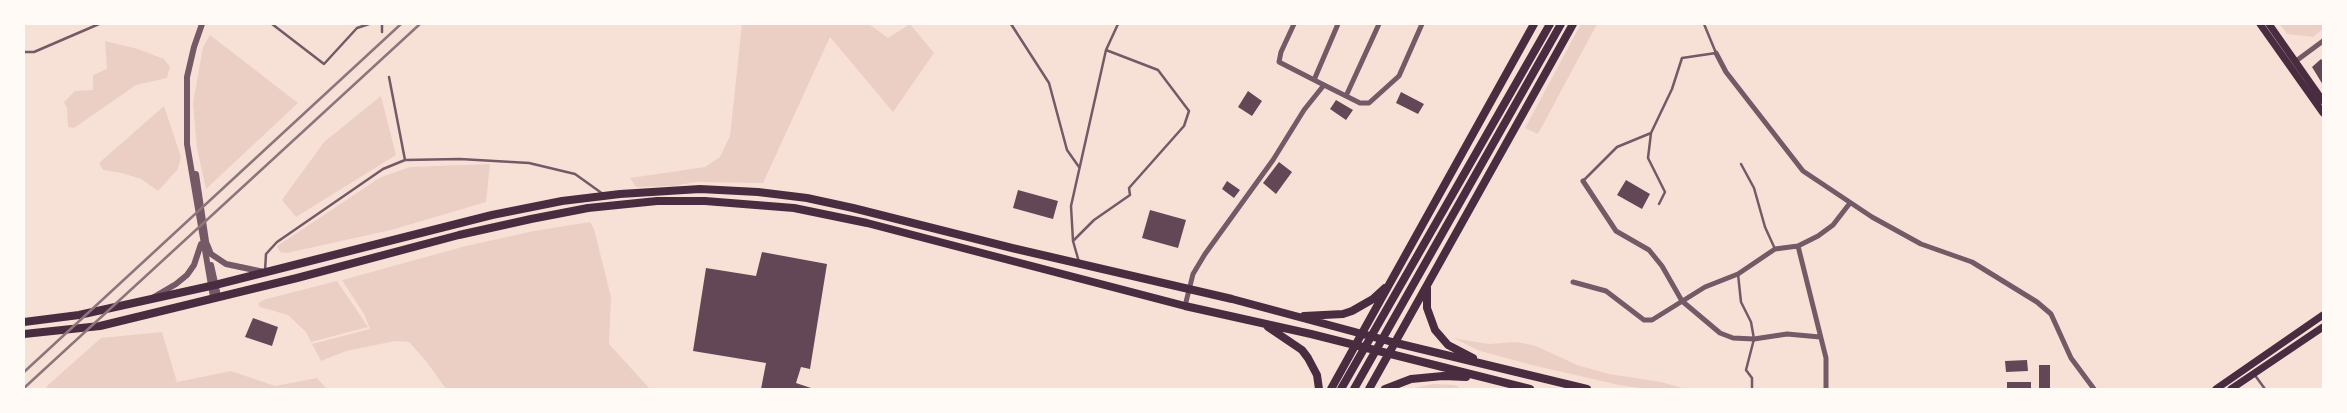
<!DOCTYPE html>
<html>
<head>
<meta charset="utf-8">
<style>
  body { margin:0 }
  #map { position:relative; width:2347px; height:413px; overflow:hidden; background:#f7e1d7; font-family:Mulish,sans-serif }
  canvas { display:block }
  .frame { position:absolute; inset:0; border:25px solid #fffaf5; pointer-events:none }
</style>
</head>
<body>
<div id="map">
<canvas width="2347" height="413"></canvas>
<div class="frame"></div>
</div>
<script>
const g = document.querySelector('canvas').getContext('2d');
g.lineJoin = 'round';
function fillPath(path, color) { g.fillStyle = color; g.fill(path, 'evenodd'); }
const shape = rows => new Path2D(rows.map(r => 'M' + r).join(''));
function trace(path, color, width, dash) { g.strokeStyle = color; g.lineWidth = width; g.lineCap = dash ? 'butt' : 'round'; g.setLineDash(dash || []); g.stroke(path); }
const green = shape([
  [742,24,869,24,888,38,910,24,934,53,893,112,830,37,763,183,696,182,674,186,636,187,630,178,705,167,720,157,730,136],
  [1581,24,1597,24,1538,134,1525,128],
  [2280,24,2323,24,2323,29,2313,37,2287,34],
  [210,35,298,103,206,189,197,148,193,103,203,47],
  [105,41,138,49,164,59,170,67,167,78,136,85,74,128,68,127,67,108,64,102,75,91,93,90,93,75,107,69],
  [381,96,396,155,296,217,282,200,324,142],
  [164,106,181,157,178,169,158,191,141,179,122,173,103,170,99,163],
  [490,164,486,202,391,230,287,253,280,252,277,246,381,177,410,167],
  [590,222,594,229,611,297,609,344,650,389,446,389,426,361,409,342,395,341,346,351,321,361,312,344,370,329,364,314,342,280,466,246,534,231],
  [337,281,368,327,311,342,306,332,288,315,260,307,258,303,266,299],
  [162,332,177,382,231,371,275,386,317,378,327,389,47,389,47,386,101,338],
  [1453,338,1489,344,1517,342,1536,346,1577,365,1609,374,1661,382,1686,389,1646,389,1619,385,1532,365,1480,351],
  [1433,384,1455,385,1461,389,1410,389]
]);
const building = shape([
  [2321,59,2323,61,2323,85,2312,67],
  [1248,91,1262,101,1252,116,1238,107],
  [1401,92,1424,104,1418,114,1396,103],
  [1336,100,1353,110,1346,120,1330,109],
  [1279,162,1292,172,1276,194,1263,183],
  [1626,180,1650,194,1642,209,1617,195],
  [1227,181,1240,190,1234,198,1222,189],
  [1018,190,1058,201,1053,219,1013,208],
  [1150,210,1186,220,1178,248,1142,238],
  [762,252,827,264,810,369,801,367,796,383,814,389,761,389,766,363,693,351,706,268,756,276],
  [253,318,278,327,272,346,245,337],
  [2027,360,2028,371,2006,372,2005,361],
  [2039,365,2050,365,2050,389,2039,389],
  [2007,382,2031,382,2031,389,2007,389]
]);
const service = shape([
  [272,24,324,64,357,28,369,24],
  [382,24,382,32],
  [1011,24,1049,83,1067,150,1079,167],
  [24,52,34,52,99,24],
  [389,77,405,160],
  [1651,133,1648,158,1665,192,1659,204],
  [1741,164,1754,188,1765,227,1775,249],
  [1583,181,1617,147,1651,133,1672,89,1682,58,1716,53,1704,24],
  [1073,241,1094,220,1130,195,1129,188,1184,126,1189,111,1158,70,1106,50],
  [1079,262,1073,241,1071,206,1106,50,1118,24],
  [265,271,266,254,277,242,383,169,405,160,460,159,529,163,575,174,603,194],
  [1738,274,1741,302,1751,322,1754,339,1746,370,1752,378,1752,389],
  [2254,374,2265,389]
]);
const minor = shape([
  [1294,24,1281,52,1279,62,1324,85],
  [1716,53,1726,72,1803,171,1872,217,1921,244,1972,262,2037,302,2051,314,2071,358,2094,389],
  [2296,61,2323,41],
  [1314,80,1338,24],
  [1346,96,1360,103,1369,103,1399,76,1422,24],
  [1583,181,1616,231,1649,250,1662,266,1682,301,1720,333,1733,338,1754,339,1787,334,1820,337],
  [1798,246,1826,358,1826,389],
  [1573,282,1606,291,1644,320,1652,320,1705,287,1738,274,1775,249,1798,246,1818,236,1833,225,1850,203],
  [1185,306,1193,274,1205,254,1273,160,1304,110,1324,85,1346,96,1379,24]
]);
const tertiary = shape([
  [202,24,194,47,187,77,187,144,213,297],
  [196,174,207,248],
  [207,244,211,254,226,264,264,272],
  [211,265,218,296],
  [154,297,176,284,187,275,194,265,201,244]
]);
const secondary = shape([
  [2260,24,2323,113],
  [2269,24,2323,101],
  [2216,389,2323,315],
  [2231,389,2323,327]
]);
const primary = shape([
  [1427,288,1427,308,1435,330,1448,345,1473,358],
  [1304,316,1343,314,1352,311,1373,299,1385,288],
  [24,322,79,315,215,285,492,215,562,201,620,194,700,189,758,192,807,198,853,208,1012,248,1232,299,1396,343,1587,389],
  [1268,327,1302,350,1308,358,1317,375,1319,389],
  [24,334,100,326,297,278,459,235,531,219,588,208,657,201,705,201,794,208,867,223,1185,306,1311,334,1530,389],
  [1331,389,1534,24],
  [1341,389,1550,24],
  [1354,389,1561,24],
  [1369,389,1573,24],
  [1385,389,1411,379,1443,376,1466,377]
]);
const rail = shape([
  [24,372,401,24],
  [24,388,420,24]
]);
fillPath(green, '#ebcfc5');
fillPath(building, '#644757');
trace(service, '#755966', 2.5);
trace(minor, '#755966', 5);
trace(tertiary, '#755966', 6);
trace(secondary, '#4a2c40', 7);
trace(primary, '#4a2c40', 8);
trace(rail, '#8f747c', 2.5);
</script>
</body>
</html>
